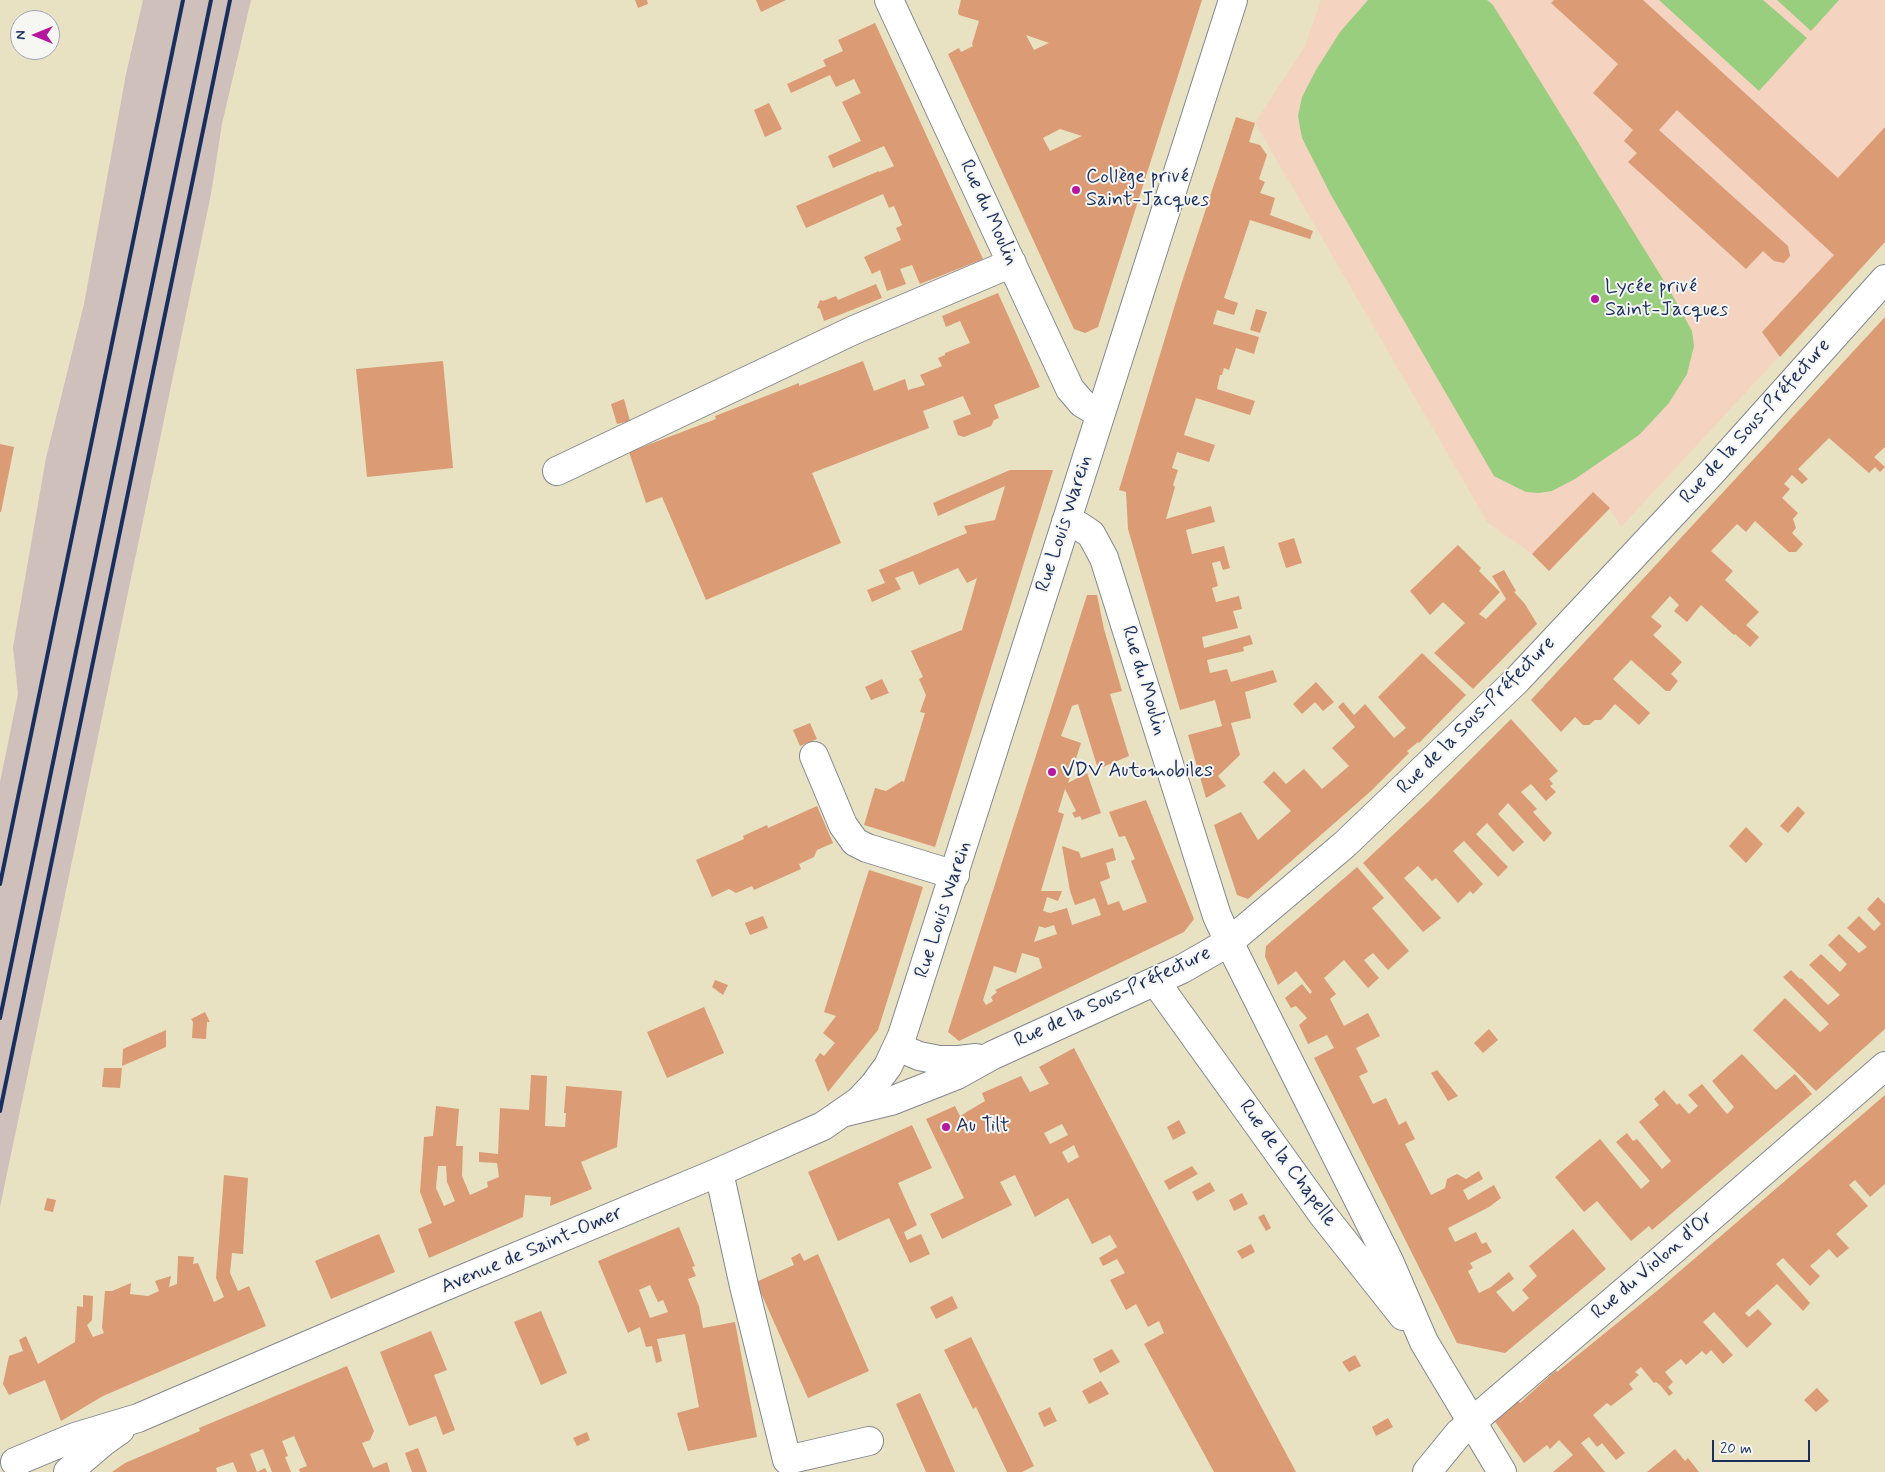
<!DOCTYPE html>
<html>
<head>
<meta charset="utf-8">
<style>
  body { margin:0 }
  #map { position:relative; width:1885px; height:1472px; overflow:hidden; background:#e8e2c2; font-family:Mynerve,sans-serif }
  canvas { display:block }
  .north { position:absolute; left:10px; top:10px; width:50px; height:50px; box-sizing:border-box; background:#f6f6f2; border:1px solid #9ea6b7; border-radius:50%; rotate:270deg; font-size:14px; font-weight:700; line-height:20px; text-align:center; color:#1b2f5e }
  .north::after { content:''; display:block; margin:auto; width:18px; height:22px; background:#b5179e; clip-path:polygon(50% 0,100% 100%,50% 72%,0 100%) }
  .scale { position:absolute; left:1712px; top:1440px; width:98px; height:22px; box-sizing:border-box; border:2px solid #1b2f5e; border-top:0; padding-left:6px; font-size:15px; line-height:18px; white-space:nowrap; color:#1b2f5e; -webkit-text-stroke:4px #f6f6f2; paint-order:stroke }
</style>
</head>
<body>
<div id="map">
<canvas width="1885" height="1472"></canvas>
<div class="north">N</div>
<div class="scale">20 m</div>
</div>
<script>
const g = document.querySelector('canvas').getContext('2d');
g.lineJoin = 'round';
function fillPath(path, color) { g.fillStyle = color; g.fill(path, 'evenodd'); }
const shape = rows => new Path2D(rows.map(r => 'M' + r).join(''));
function trace(path, color, width, dash) { g.strokeStyle = color; g.lineWidth = width; g.lineCap = dash ? 'butt' : 'round'; g.setLineDash(dash || []); g.stroke(path); }
function drawText(font, color, halo, rows, align = 'center') {
  g.font = font + ' Mynerve,sans-serif'; g.lineWidth = 4; g.setLineDash([]); g.textBaseline = 'middle'; g.strokeStyle = halo; g.fillStyle = color; for (const [text, x, y, turn = 0] of rows) {
    g.save(); g.translate(x, y); g.rotate((+turn || 0) * Math.PI / 180); g.textAlign = isNaN(turn) ? turn : align; if (halo) g.strokeText(text, 0, 0); g.fillText(text, 0, 0); g.restore();
  }
}
const built = shape([
  [1321,0,1885,0,1885,242,1621,527,1610,509,1549,571,1532,554,1488,523,1255,123,1305,46]
]);
const industrial = shape([
  [143,0,251,0,222,124,211,194,0,1207,0,782,18,694,13,647,46,458,84,304,126,74]
]);
const green = shape([
  [1368,0,1487,0,1493,5,1669,289,1692,331,1694,346,1687,374,1669,403,1639,435,1575,479,1552,491,1539,493,1526,492,1494,476,1331,195,1302,138,1298,116,1302,97,1316,70,1340,32],
  [1659,0,1763,0,1807,38,1759,91],
  [1777,0,1839,0,1811,31]
]);
const building = shape([
  [635,0,647,0,648,4,638,8],
  [756,0,786,0,761,12],
  [961,0,1202,0,1098,327,1085,333,1074,329,948,54,959,48,961,52,973,46,972,44,979,21,959,15,958,12],
  [1026,35,1049,43,1034,50],
  [1060,129,1082,136,1050,151,1043,138],
  [1554,0,1643,0,1838,178,1885,127,1885,242,1780,357,1762,332,1834,255,1677,110,1659,130,1788,246,1790,256,1784,263,1774,261,1763,251,1746,269,1628,162,1637,153,1624,141,1633,130,1593,93,1618,64,1551,3],
  [875,23,983,259,920,284,912,265,900,269,906,284,887,291,880,270,872,274,864,257,901,240,896,228,902,225,894,206,889,208,883,194,806,228,796,206,879,171,879,172,894,166,884,146,833,168,828,156,861,141,842,102,861,93,854,79,836,87,830,75,791,93,787,84,826,66,823,60,843,51,838,40],
  [769,103,782,129,765,137,754,110],
  [1236,117,1255,123,1249,142,1260,145,1267,155,1259,179,1265,182,1260,193,1275,198,1270,215,1313,231,1310,239,1250,220,1224,298,1238,303,1234,315,1217,310,1213,324,1259,337,1254,354,1236,348,1229,370,1224,368,1222,375,1220,375,1217,389,1255,401,1250,415,1196,398,1184,435,1215,445,1209,462,1177,452,1172,468,1178,470,1173,485,1175,487,1166,519,1211,506,1215,522,1186,530,1192,554,1224,546,1230,568,1223,570,1220,561,1212,563,1218,586,1212,588,1216,602,1239,596,1242,609,1233,611,1238,628,1202,637,1204,648,1250,635,1253,644,1243,647,1244,651,1207,660,1210,673,1227,669,1231,682,1273,670,1277,682,1245,692,1251,718,1231,723,1240,755,1218,776,1226,786,1206,798,1188,735,1222,726,1215,700,1180,710,1128,529,1126,492,1119,490,1181,285],
  [876,284,882,298,824,321,820,309,817,308,820,300,823,301,836,296,838,300],
  [998,293,1040,387,994,405,999,418,994,420,991,426,964,437,958,435,953,421,971,414,963,396,923,411,929,428,812,473,841,543,706,600,662,497,646,503,629,452,716,419,715,416,799,383,799,386,863,361,874,391,905,379,908,390,919,387,925,385,920,375,942,366,938,358,945,355,945,353,970,343,960,321,946,327,942,316],
  [1256,309,1267,312,1260,333,1250,330],
  [1885,317,1885,447,1874,457,1885,467,1880,472,1875,467,1869,473,1829,438,1798,469,1808,479,1802,484,1792,475,1784,484,1790,489,1782,498,1798,513,1793,519,1796,528,1792,533,1803,544,1796,552,1789,552,1755,521,1746,532,1737,524,1711,551,1733,571,1725,580,1759,612,1746,625,1759,637,1750,647,1735,634,1734,635,1701,605,1687,622,1674,611,1679,605,1670,596,1651,617,1662,626,1653,635,1682,662,1671,674,1678,681,1670,691,1666,691,1631,660,1613,679,1650,713,1639,725,1615,704,1601,720,1595,720,1589,725,1583,725,1575,717,1561,732,1531,700],
  [443,361,453,468,367,477,356,369],
  [624,399,630,421,617,424,611,404],
  [0,444,14,447,1,512,0,512],
  [1010,470,1053,470,935,847,864,825,875,788,886,791,902,781,904,782,925,713,920,712,926,695,919,679,923,677,911,651,962,630,977,578,967,583,958,568,919,585,913,571,895,578,901,589,872,602,867,590,885,583,879,570,967,533,964,526,995,520,1005,486,938,516,933,503],
  [1593,492,1610,508,1549,571,1532,554],
  [1294,538,1302,563,1286,568,1278,543],
  [1458,545,1481,568,1479,571,1500,592,1479,614,1486,619,1506,599,1492,576,1504,570,1516,591,1514,592,1525,604,1537,624,1473,689,1434,653,1465,623,1443,602,1430,615,1410,591],
  [1087,595,1097,595,1104,629,1122,691,1110,694,1129,756,1098,769,1078,704,1072,706,1061,736,1081,743,1068,783,1087,773,1101,813,1082,820,1080,816,1075,818,1072,813,1076,811,1065,789,1058,812,1064,814,1041,891,1062,891,1058,901,1047,897,1043,911,1050,913,1067,908,1072,925,1101,915,1095,898,1075,905,1070,891,1062,846,1079,852,1081,858,1113,848,1116,860,1106,863,1110,878,1100,882,1108,905,1119,901,1123,911,1147,902,1131,861,1135,859,1125,836,1119,837,1109,812,1146,800,1194,919,1184,932,959,1041,948,1032],
  [1054,925,1057,934,1034,942,1039,926,1045,928],
  [1022,953,1039,958,1042,968,995,990,997,992,991,997,993,1001,986,1005,983,1000,994,966,1016,973],
  [1422,653,1466,695,1419,743,1418,742,1407,751,1409,753,1371,791,1248,899,1237,895,1214,825,1241,812,1258,840,1291,811,1263,782,1274,771,1286,784,1304,769,1322,789,1349,766,1332,748,1355,727,1338,707,1343,702,1354,715,1365,704,1394,738,1406,728,1378,697],
  [882,679,889,693,871,700,865,687],
  [1316,682,1334,702,1323,711,1315,702,1302,714,1293,704],
  [1511,719,1558,771,1549,779,1553,784,1550,786,1556,792,1546,801,1531,784,1521,792,1537,809,1533,812,1552,833,1544,842,1508,803,1498,814,1524,842,1513,852,1487,823,1476,834,1508,867,1498,877,1464,841,1453,851,1483,884,1473,894,1470,891,1458,903,1436,878,1432,881,1418,866,1404,878,1441,918,1423,932,1363,863,1428,802],
  [810,723,817,739,800,746,793,730],
  [817,806,833,843,817,850,814,857,799,864,801,869,754,890,752,886,736,893,729,889,712,897,696,860,744,839,743,836,767,825,768,828],
  [1798,806,1805,813,1788,833,1780,826],
  [1746,827,1763,844,1746,863,1729,846],
  [1357,867,1384,898,1372,908,1409,951,1388,970,1373,953,1364,960,1379,978,1368,988,1344,960,1324,978,1336,994,1330,999,1344,1026,1368,1013,1380,1036,1356,1048,1368,1072,1359,1076,1373,1104,1386,1098,1399,1125,1406,1121,1415,1139,1405,1144,1431,1195,1445,1188,1447,1179,1457,1174,1466,1179,1479,1171,1483,1179,1463,1190,1468,1200,1494,1185,1501,1198,1489,1207,1448,1228,1455,1242,1476,1232,1482,1244,1486,1242,1492,1252,1470,1263,1473,1268,1468,1271,1479,1293,1491,1287,1509,1272,1514,1279,1496,1292,1513,1312,1529,1298,1522,1290,1537,1276,1529,1266,1573,1229,1606,1269,1505,1353,1457,1343,1314,1058,1334,1048,1327,1035,1308,1044,1299,1025,1307,1018,1296,1006,1291,1008,1285,998,1302,984,1310,994,1312,992,1296,971,1278,985,1265,957,1266,946],
  [869,870,923,887,878,1030,828,1092,815,1060,820,1053,824,1056,835,1043,823,1033,836,1016,824,1012],
  [1878,897,1885,904,1885,1029,1816,1091,1753,1030,1785,998,1820,1032,1829,1024,1783,977,1791,970,1800,979,1801,978,1828,1005,1840,995,1809,965,1821,954,1840,972,1847,964,1828,945,1839,934,1859,953,1867,947,1847,928,1859,916,1874,931,1881,924,1867,909],
  [763,916,768,928,750,935,745,923],
  [715,980,728,985,723,995,712,987],
  [704,1007,724,1053,667,1078,647,1032],
  [205,1012,210,1022,207,1022,206,1039,192,1038,193,1022,191,1019],
  [1489,1029,1498,1040,1483,1053,1474,1043],
  [166,1030,166,1047,122,1066,123,1049],
  [1074,1048,1249,1384,1296,1472,1214,1472,1144,1344,1164,1333,1159,1321,1148,1327,1136,1304,1126,1310,1110,1280,1125,1273,1117,1259,1103,1266,1099,1258,1117,1247,1110,1235,1092,1244,1068,1198,1035,1217,1015,1175,1000,1182,1012,1205,942,1239,930,1214,964,1198,926,1119,955,1106,960,1116,985,1101,982,1093,1021,1076,1030,1092,1049,1084,1039,1067],
  [1062,1124,1068,1135,1050,1144,1044,1133],
  [1074,1145,1079,1157,1068,1163,1062,1152],
  [1742,1054,1776,1090,1795,1074,1812,1094,1652,1230,1649,1226,1631,1241,1597,1201,1584,1212,1555,1177,1600,1139,1641,1189,1650,1181,1616,1142,1627,1133,1633,1141,1637,1139,1662,1169,1671,1161,1639,1122,1659,1105,1654,1099,1664,1090,1677,1105,1679,1103,1689,1114,1698,1106,1688,1095,1702,1084,1727,1114,1734,1107,1712,1081],
  [104,1068,122,1068,120,1088,102,1087],
  [1437,1070,1458,1096,1448,1101,1431,1073],
  [531,1075,547,1076,545,1126,565,1127,566,1113,564,1113,566,1086,622,1091,617,1147,581,1162,592,1189,550,1206,551,1197,525,1195,523,1217,429,1258,418,1229,432,1223,420,1192,424,1137,433,1136,436,1106,459,1109,456,1146,463,1146,462,1176,470,1195,488,1187,487,1182,499,1177,497,1163,479,1162,479,1152,498,1154,500,1108,529,1110],
  [438,1166,446,1166,447,1182,455,1201,444,1206,436,1188],
  [1885,1095,1885,1184,1870,1197,1855,1180,1849,1185,1868,1206,1836,1234,1849,1248,1837,1258,1829,1249,1816,1261,1810,1266,1820,1276,1810,1286,1783,1258,1776,1264,1810,1303,1803,1311,1777,1284,1745,1313,1749,1317,1758,1309,1772,1324,1747,1348,1714,1312,1703,1322,1733,1355,1723,1364,1711,1350,1706,1355,1702,1351,1686,1365,1681,1359,1665,1372,1673,1382,1668,1387,1673,1393,1669,1396,1660,1385,1656,1382,1654,1383,1641,1367,1635,1372,1639,1375,1629,1384,1633,1389,1611,1406,1607,1403,1593,1415,1625,1453,1616,1460,1602,1443,1597,1447,1589,1437,1581,1443,1605,1472,1553,1472,1573,1455,1559,1440,1550,1449,1547,1445,1524,1463,1494,1420,1518,1401,1520,1403,1556,1370,1557,1372,1658,1290],
  [1179,1120,1186,1133,1173,1140,1167,1127],
  [912,1125,932,1168,898,1183,917,1225,904,1232,907,1240,921,1234,930,1254,910,1263,889,1218,838,1241,808,1172],
  [1192,1166,1198,1174,1169,1190,1164,1181],
  [224,1175,248,1178,243,1254,232,1253,230,1273,238,1291,249,1286,266,1326,103,1396,61,1421,45,1380,9,1395,3,1384,9,1356,23,1351,19,1340,26,1336,38,1364,75,1342,77,1306,83,1307,83,1295,93,1296,92,1320,87,1325,93,1337,104,1333,102,1328,105,1291,112,1291,131,1283,130,1294,148,1296,159,1291,155,1281,171,1276,169,1287,177,1284,178,1256,194,1257,193,1264,198,1263,214,1302,224,1297,216,1278],
  [1210,1182,1215,1191,1197,1201,1192,1192],
  [1242,1193,1248,1204,1234,1211,1229,1200],
  [47,1198,56,1200,53,1212,44,1210],
  [1264,1214,1271,1228,1266,1231,1258,1217],
  [679,1227,695,1266,692,1267,696,1276,688,1279,699,1306,703,1328,735,1322,757,1437,688,1451,677,1413,699,1407,685,1334,657,1339,662,1361,656,1363,652,1346,646,1347,640,1327,628,1333,598,1261],
  [650,1285,658,1302,663,1300,668,1312,650,1318,639,1290],
  [379,1234,395,1272,331,1299,315,1261],
  [1251,1244,1255,1252,1242,1259,1237,1251],
  [800,1253,804,1261,818,1254,869,1371,808,1398,756,1282,794,1265,791,1258],
  [952,1296,958,1308,936,1319,930,1307],
  [541,1311,567,1373,541,1385,514,1322],
  [431,1331,447,1370,434,1375,455,1430,443,1435,436,1416,409,1426,380,1352],
  [971,1337,1034,1466,1022,1472,1007,1472,976,1407,973,1409,944,1350],
  [1112,1349,1120,1362,1100,1373,1093,1359],
  [1355,1355,1361,1366,1349,1372,1342,1362],
  [347,1366,374,1431,370,1440,362,1443,373,1468,387,1462,390,1472,300,1472,299,1469,307,1466,294,1436,282,1441,288,1456,285,1457,291,1472,272,1472,263,1449,250,1454,257,1472,265,1468,267,1472,237,1472,233,1462,216,1468,217,1472,112,1472,125,1463,200,1431,199,1428],
  [1101,1381,1109,1394,1089,1404,1082,1391],
  [1817,1388,1829,1401,1816,1412,1804,1400],
  [920,1393,955,1472,926,1472,896,1404],
  [1050,1407,1057,1421,1044,1427,1038,1413],
  [1388,1418,1393,1427,1376,1436,1372,1427],
  [587,1432,590,1440,577,1446,573,1438],
  [418,1448,427,1472,412,1472,405,1453],
  [1675,1449,1685,1461,1688,1458,1699,1472,1647,1472]
]);
const minor = shape([
  [889,0,1070,389,1082,403,1100,414],
  [557,471,854,330,1012,263],
  [1066,522,1079,526,1091,534,1104,558,1198,856,1217,916,1229,942,1389,1261,1424,1342,1502,1472],
  [814,756,843,825,855,842,867,848,955,875],
  [1155,981,1323,1215,1403,1316],
  [898,1047,919,1056,939,1060,959,1060,976,1058],
  [846,1112,891,1101,957,1075,993,1055,1182,969,1229,942,1344,845,1517,680,1712,472,1885,279],
  [719,1172,744,1286,787,1460,869,1441],
  [1427,1472,1459,1433,1666,1256,1885,1066]
]);
const major = shape([
  [15,1462,75,1437,138,1418,429,1293,719,1172,823,1126,859,1101,874,1085,888,1066,902,1036,1233,0],
  [68,1472,103,1442,120,1430]
]);
const rail = shape([
  [0,884,183,0],
  [0,1018,211,0],
  [0,1111,230,0]
]);
const markers = [
  [1076,190,5,"#b5179e"],
  [1595,299,5,"#b5179e"],
  [1052,772,5,"#b5179e"],
  [946,1127,5,"#b5179e"]
];
const poiNames = [
  ["Collège privé",1086,178],
  ["Saint-Jacques",1086,201],
  ["Lycée privé",1605,288],
  ["Saint-Jacques",1605,311],
  ["VDV Automobiles",1062,772],
  ["Au Tilt",956,1127]
];
const streetNames = [
  ["Rue du Moulin",988,213,65],
  ["Rue de la Sous-Préfecture",1756,422,-48],
  ["Rue Louis Warein",1065,524,-72],
  ["Rue du Moulin",1143,681,73],
  ["Rue de la Sous-Préfecture",1477,716,-45],
  ["Rue Louis Warein",944,910,-72],
  ["Rue de la Sous-Préfecture",1113,998,-25],
  ["Rue de la Chapelle",1287,1164,54],
  ["Avenue de Saint-Omer",532,1251,-23],
  ["Rue du Violon d'Or",1653,1266,-41]
];
fillPath(built, '#f4d3c1');
fillPath(industrial, '#d0c0bc');
fillPath(green, '#99ce7f');
fillPath(building, '#db9b74');
trace(minor, '#828890', 30);
trace(major, '#828890', 30);
trace(minor, '#fff', 28);
trace(major, '#fff', 28);
trace(rail, '#1b2f5e', 4);
for (const [x, y, r, color] of markers) { const dot = new Path2D(); dot.arc(x, y, r, 0, 2 * Math.PI); g.fillStyle = color; g.fill(dot); trace(dot, '#f6f6f2', 2); }
drawText('20px', '#1b2f5e', '#f6f6f2', poiNames, 'left');
drawText('20px', '#1b2f5e', '#f6f6f2', streetNames);
</script>
</body>
</html>
